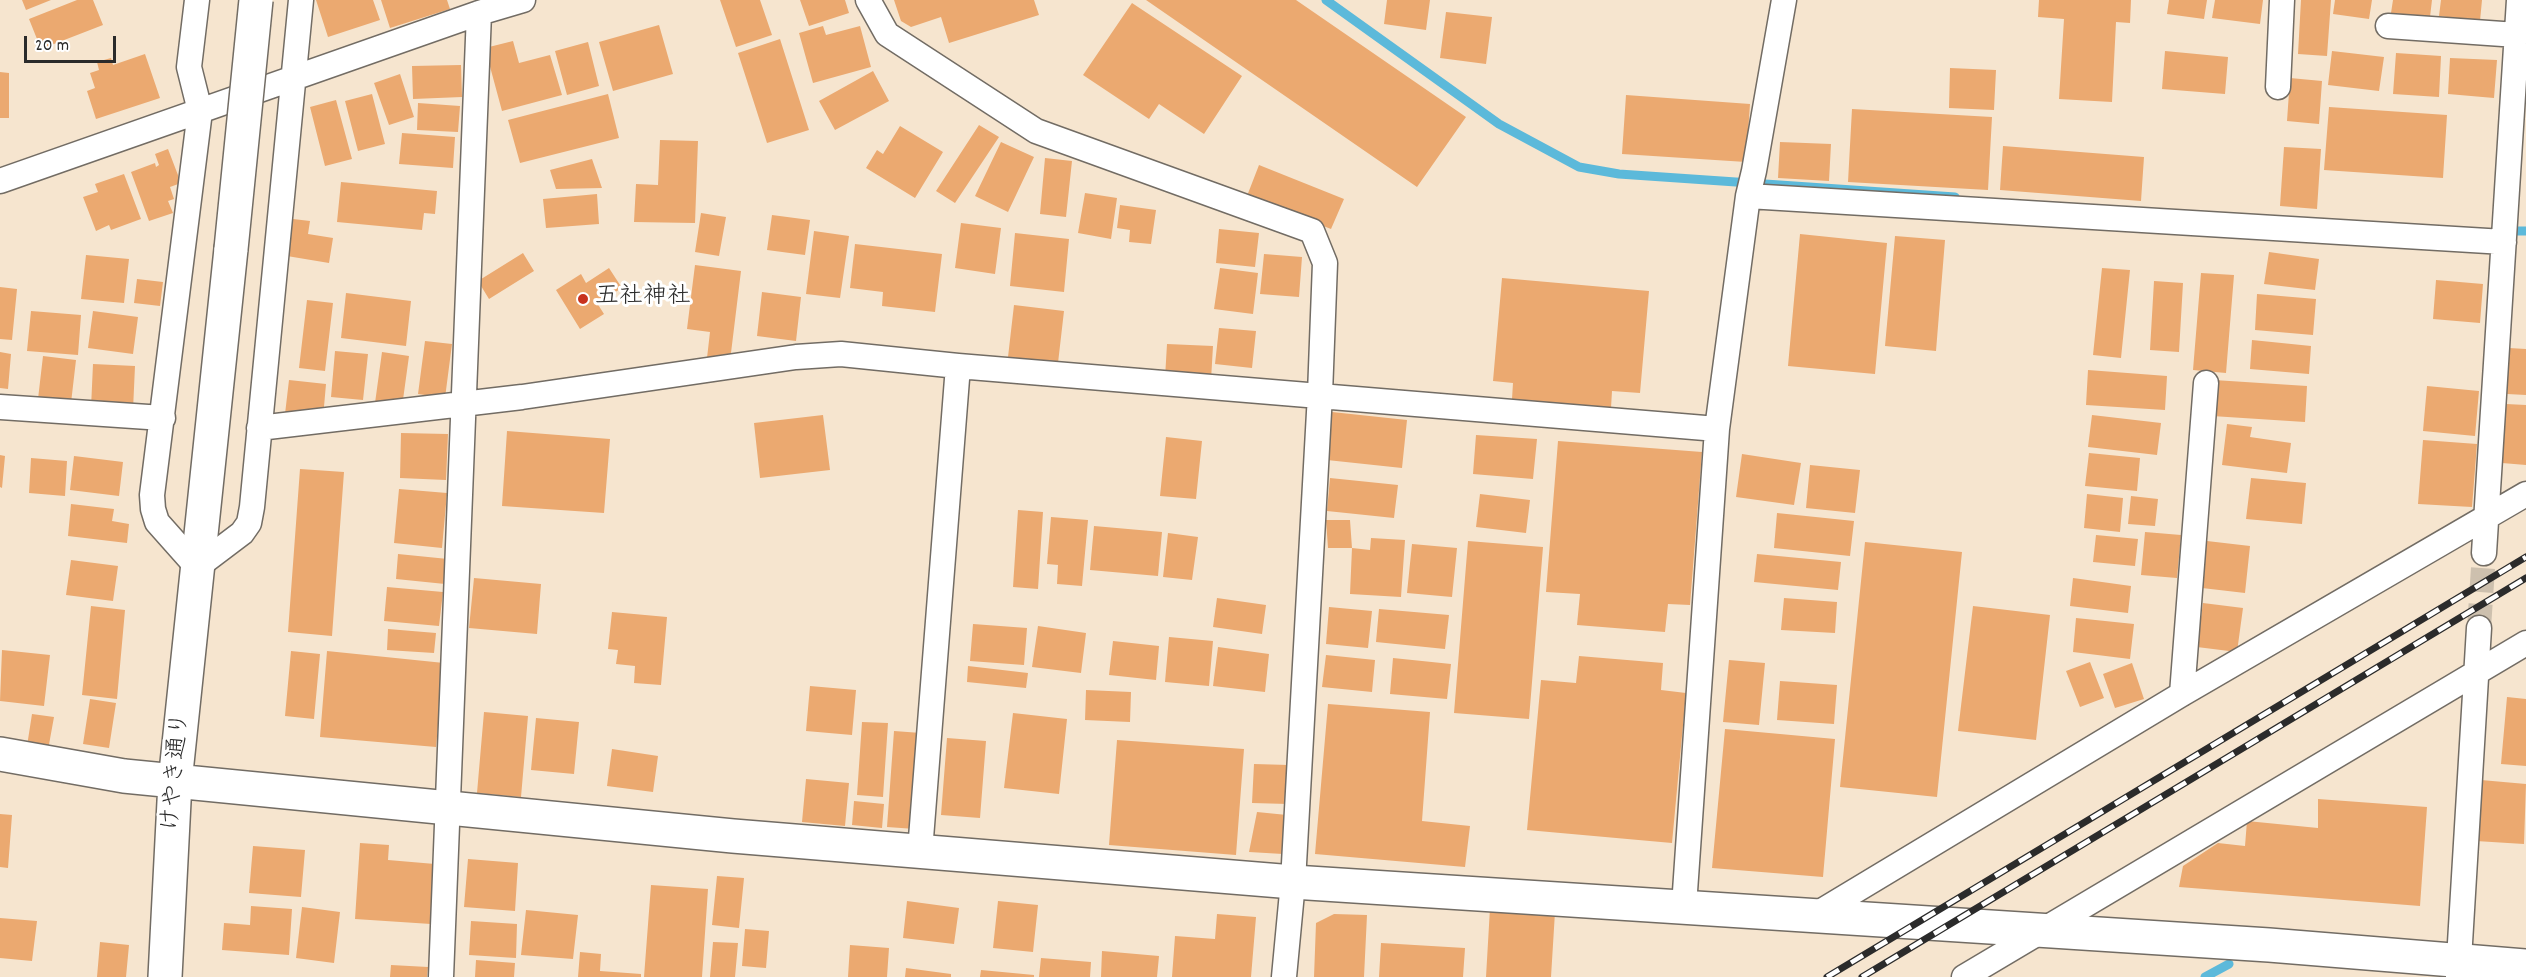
<!DOCTYPE html>
<html>
<head>
<meta charset="utf-8">
<style>
  body { margin:0 }
  #map { position:relative; width:2526px; height:977px; overflow:hidden; background:#f6e5cf; font-family:Dekko,sans-serif }
  canvas { display:block }
  .scale { position:absolute; left:24px; top:36px; width:92px; height:27px; box-sizing:border-box; border:3px solid #2b2b2b; border-top:0; padding-left:8px; font-size:18px; line-height:21px; white-space:nowrap; color:#2b2b2b; -webkit-text-stroke:4px #fff; paint-order:stroke }
</style>
</head>
<body>
<div id="map">
<canvas width="2526" height="977"></canvas>
<div class="scale">20 m</div>
</div>
<script>
const g = document.querySelector('canvas').getContext('2d');
g.lineJoin = 'round';
const shape = rows => new Path2D(rows.map(r => 'M' + r).join(''));
function trace(path, color, width, dash) { g.strokeStyle = color; g.lineWidth = width; g.lineCap = dash ? 'butt' : 'round'; g.setLineDash(dash || []); g.stroke(path); }
function fillPath(path, color) { g.fillStyle = color; g.fill(path, 'evenodd'); }
function drawText(font, color, halo, rows, align = 'center') {
  g.font = font + ' Dekko,"Klee One",sans-serif'; g.lineWidth = 6; g.setLineDash([]); g.textBaseline = 'middle'; g.strokeStyle = halo; g.fillStyle = color; for (const [text, x, y, turn = 0] of rows) {
    g.save(); g.translate(x, y); g.rotate((+turn || 0) * Math.PI / 180); g.textAlign = isNaN(turn) ? turn : align; if (halo) g.strokeText(text, 0, 0); g.fillText(text, 0, 0); g.restore();
  }
}
const stream = shape([
  [1326,0,1499,124,1579,167,1619,174,1955,197],
  [2504,231,2526,231],
  [2205,977,2229,964]
]);
const building = shape([
  [22,0,51,0,26,10],
  [77,0,93,0,103,25,41,49,29,19],
  [316,0,373,0,380,20,328,37],
  [381,0,447,0,450,9,390,28],
  [720,0,760,0,772,35,736,47],
  [800,0,845,0,849,13,809,26],
  [894,0,1034,0,1039,15,949,43,941,17,911,27,901,21],
  [1146,0,1296,0,1466,117,1417,187],
  [1387,0,1430,0,1426,30,1384,24],
  [2039,0,2131,0,2130,23,2116,22,2112,102,2059,99,2064,19,2038,17],
  [2169,0,2207,0,2204,19,2167,14],
  [2215,0,2263,0,2260,24,2212,18],
  [2301,0,2331,0,2327,56,2298,54],
  [2335,0,2372,0,2369,19,2333,14],
  [2393,0,2432,0,2430,17,2391,13],
  [2441,0,2482,0,2480,21,2439,16],
  [1132,3,1242,76,1204,134,1159,104,1149,119,1083,75],
  [1446,12,1492,17,1486,64,1440,58],
  [659,25,673,74,613,91,599,42],
  [823,26,826,35,860,26,871,67,813,83,799,33],
  [780,39,809,130,767,143,738,53],
  [513,41,519,63,550,55,562,95,502,111,485,48],
  [588,42,599,86,567,95,555,51],
  [2165,51,2228,57,2225,94,2162,89],
  [2332,51,2384,57,2379,91,2328,85],
  [2396,53,2441,56,2439,97,2393,94],
  [145,54,160,98,96,119,87,91,95,88,90,73,99,70,97,62,111,58,113,65],
  [2450,58,2497,60,2494,98,2448,94],
  [461,65,462,97,413,99,412,66],
  [1950,68,1996,70,1994,110,1949,108],
  [873,71,889,101,835,130,819,101],
  [0,72,9,73,9,118,0,118],
  [400,74,414,117,389,125,374,83],
  [2290,78,2322,81,2319,124,2287,121],
  [372,94,385,144,358,151,345,101],
  [608,94,619,138,520,163,508,120],
  [1626,95,1750,104,1746,162,1622,154],
  [336,100,352,159,325,166,310,107],
  [418,103,460,106,458,132,417,130],
  [2329,107,2447,115,2443,178,2324,170],
  [1852,109,1992,117,1988,190,1848,182],
  [979,125,999,137,955,203,936,191],
  [900,126,943,152,915,198,866,168,877,150,883,154],
  [402,133,455,137,453,168,399,164],
  [660,140,698,141,695,223,634,222,636,184,658,185],
  [1001,142,1034,157,1008,212,975,196],
  [1780,142,1831,144,1829,181,1778,178],
  [2003,146,2144,157,2141,201,2000,190],
  [2284,147,2321,149,2317,209,2280,206],
  [168,149,181,183,170,187,174,199,168,201,173,213,149,221,131,172,155,163,156,167,159,165,155,154],
  [1045,158,1072,161,1066,217,1040,214],
  [592,159,602,188,556,189,550,170],
  [1259,165,1344,199,1331,229,1247,196],
  [124,174,141,219,111,230,109,225,96,231,83,197,98,192,95,184],
  [341,182,437,191,435,214,424,213,422,230,337,222],
  [1085,193,1117,198,1111,239,1078,233],
  [597,194,599,224,546,228,543,199],
  [1120,205,1156,210,1151,244,1129,242,1130,230,1117,228],
  [701,213,726,217,719,256,695,252],
  [772,215,810,220,805,255,767,250],
  [293,219,310,221,308,234,333,238,329,263,287,256],
  [961,223,1001,228,995,274,955,268],
  [1219,229,1259,233,1255,267,1216,263],
  [814,231,849,236,840,298,806,294],
  [1015,233,1069,239,1064,292,1010,286],
  [1800,234,1887,243,1875,374,1788,366],
  [1895,236,1945,240,1936,351,1885,346],
  [855,244,942,254,935,312,882,306,883,292,850,288],
  [2269,252,2319,259,2315,290,2264,284],
  [523,253,534,271,489,299,478,281],
  [1264,254,1302,257,1299,297,1260,294],
  [86,255,129,259,124,303,81,299],
  [695,265,741,271,730,361,707,358,710,332,687,329],
  [609,268,622,288,597,303,604,314,580,329,556,290,581,274,586,283],
  [1220,268,1258,273,1253,314,1214,309],
  [2102,268,2130,270,2121,358,2093,355],
  [2201,273,2234,275,2226,373,2193,370],
  [1502,278,1649,291,1640,393,1612,391,1611,408,1512,399,1513,383,1493,381],
  [137,279,163,282,160,306,134,303],
  [2436,280,2483,284,2480,323,2433,319],
  [2154,281,2183,283,2179,352,2150,350],
  [0,287,17,289,12,340,0,339],
  [762,292,801,297,796,341,757,336],
  [346,293,411,301,406,346,341,338],
  [2257,294,2316,299,2313,335,2255,330],
  [307,300,333,303,325,371,299,368],
  [1014,305,1064,311,1058,363,1008,357],
  [31,311,81,315,78,355,27,351],
  [93,311,138,317,133,354,88,348],
  [1219,328,1256,331,1252,368,1215,364],
  [2252,340,2311,346,2309,374,2250,369],
  [425,341,452,344,445,398,418,394],
  [1167,344,1213,346,1211,380,1165,378],
  [2509,348,2526,349,2526,395,2507,394],
  [335,351,368,354,363,400,331,397],
  [0,352,11,354,8,389,0,388],
  [382,352,409,356,402,407,375,403],
  [43,356,76,360,71,403,38,399],
  [93,364,135,366,133,410,91,408],
  [2088,370,2167,376,2165,410,2086,405],
  [289,380,326,384,323,418,285,414],
  [2214,380,2307,386,2305,422,2212,416],
  [2427,386,2479,391,2475,436,2423,431],
  [2506,404,2526,405,2526,465,2502,463],
  [1332,412,1407,420,1402,468,1327,460],
  [823,415,830,470,760,478,754,423],
  [2092,415,2161,423,2157,455,2088,447],
  [2227,424,2252,427,2250,437,2291,443,2287,473,2222,465],
  [507,431,610,439,604,513,502,506],
  [401,433,448,434,446,480,400,478],
  [1476,435,1537,439,1533,479,1473,474],
  [1166,437,1202,441,1196,499,1160,496],
  [2423,440,2477,444,2472,507,2418,504],
  [1558,441,1702,452,1690,605,1668,604,1665,632,1577,625,1580,594,1546,592],
  [2089,453,2140,458,2137,491,2085,486],
  [1742,454,1801,463,1794,505,1736,497],
  [0,455,5,456,2,488,0,487],
  [74,456,123,462,119,496,70,490],
  [31,458,67,461,65,496,29,493],
  [1810,465,1860,470,1855,513,1806,508],
  [300,469,344,472,332,636,288,632],
  [1330,478,1398,485,1394,518,1327,511],
  [2251,478,2306,483,2302,524,2246,519],
  [399,489,447,493,442,548,394,543],
  [1480,494,1530,500,1526,533,1476,527],
  [2087,494,2123,498,2120,532,2084,528],
  [2131,496,2158,499,2155,526,2128,524],
  [71,504,114,509,112,521,129,524,127,543,68,536],
  [1018,510,1043,512,1038,589,1013,587],
  [1777,513,1854,521,1850,556,1774,548],
  [1051,517,1088,520,1082,586,1057,584,1058,565,1047,564],
  [1326,520,1350,520,1352,548,1328,548],
  [1094,526,1162,532,1158,576,1090,570],
  [2145,532,2181,535,2177,578,2141,575],
  [1168,533,1198,537,1192,580,1163,577],
  [2096,535,2138,539,2135,566,2093,562],
  [1371,538,1405,540,1401,597,1350,594,1352,548,1370,550],
  [1468,541,1543,547,1529,719,1454,713],
  [2207,541,2250,546,2245,593,2202,588],
  [1865,542,1962,552,1937,797,1840,787],
  [1412,544,1457,548,1452,597,1407,593],
  [398,554,448,559,445,584,396,579],
  [1757,554,1841,562,1838,590,1754,582],
  [71,560,118,566,113,601,66,595],
  [474,578,541,584,537,634,469,628],
  [2073,578,2131,586,2128,613,2070,606],
  [387,587,443,592,439,626,384,621],
  [1217,598,1266,605,1262,634,1213,627],
  [1784,598,1837,602,1835,633,1781,630],
  [2203,603,2243,608,2237,652,2197,647],
  [91,606,125,610,117,699,82,695],
  [1973,606,2050,615,2036,740,1958,731],
  [1329,607,1372,611,1368,648,1326,644],
  [1379,609,1449,615,1445,649,1376,642],
  [612,612,667,617,661,685,634,683,635,666,616,664,618,650,608,649],
  [2076,618,2134,624,2130,659,2073,652],
  [973,624,1027,628,1024,665,970,661],
  [1038,626,1086,633,1081,673,1032,667],
  [388,629,436,633,434,653,387,650],
  [1169,637,1213,641,1209,686,1165,682],
  [1113,641,1159,646,1156,680,1109,675],
  [1218,647,1269,654,1265,692,1213,686],
  [2,650,50,655,44,706,0,701],
  [291,651,320,654,314,719,285,716],
  [327,651,444,663,436,747,320,737],
  [1326,655,1375,660,1372,692,1322,687],
  [1579,656,1663,663,1661,690,1686,693,1672,843,1527,830,1541,680,1576,683],
  [1393,658,1451,664,1447,699,1390,694],
  [1729,660,1765,663,1759,725,1723,722],
  [2090,662,2104,698,2080,707,2066,671],
  [2132,663,2144,699,2115,708,2103,674],
  [968,666,1028,673,1026,688,967,682],
  [1780,681,1837,685,1834,724,1777,720],
  [810,686,856,690,852,735,806,731],
  [1086,690,1131,692,1130,722,1085,720],
  [2507,697,2526,699,2526,766,2501,764],
  [90,699,116,703,109,748,83,744],
  [1328,704,1430,712,1422,821,1470,826,1465,867,1315,854],
  [484,712,528,716,521,797,477,793],
  [1013,713,1067,719,1059,794,1004,788],
  [32,714,54,717,48,750,27,746],
  [536,718,579,722,574,774,531,770],
  [862,722,888,723,883,797,857,795],
  [1725,729,1835,739,1823,877,1712,868],
  [894,731,921,733,915,829,887,827],
  [947,738,986,741,980,818,941,815],
  [1117,740,1244,749,1236,855,1109,845],
  [612,749,658,756,653,792,607,786],
  [1254,764,1289,765,1288,804,1252,803],
  [806,779,849,783,845,826,802,822],
  [2481,780,2526,784,2524,844,2476,841],
  [2318,799,2427,807,2420,906,2179,887,2183,866,2218,843,2245,846,2247,821,2318,828],
  [854,801,884,804,882,828,852,825],
  [1257,812,1287,815,1283,854,1249,852],
  [0,814,12,815,8,868,0,867],
  [360,843,389,845,388,860,435,864,431,924,355,919],
  [253,846,305,850,301,897,249,893],
  [468,859,518,863,515,911,464,907],
  [717,876,744,878,739,928,712,925],
  [651,885,708,889,702,977,644,977],
  [907,901,959,908,954,944,903,938],
  [998,901,1038,905,1033,952,993,948],
  [251,906,292,909,289,955,222,950,224,923,250,925],
  [302,907,340,912,334,963,296,958],
  [1490,908,1555,912,1551,977,1486,977],
  [526,910,578,915,573,959,521,955],
  [1217,914,1256,917,1251,977,1172,977,1175,936,1215,939],
  [1334,914,1367,915,1364,977,1314,977,1316,923],
  [0,918,37,921,32,961,0,958],
  [471,921,517,924,516,958,469,955],
  [745,929,769,931,766,968,742,966],
  [100,942,129,945,126,977,97,977],
  [713,942,738,943,735,977,710,977],
  [1381,943,1465,948,1463,977,1379,977],
  [850,945,889,948,887,977,848,977],
  [1102,951,1159,956,1157,977,1101,977],
  [580,952,601,954,600,971,641,974,641,977,578,977],
  [1041,958,1091,962,1090,977,1039,977],
  [476,960,515,963,514,977,475,977],
  [391,965,428,967,427,977,390,977],
  [906,968,951,974,951,977,905,977],
  [981,970,1034,975,1034,977,980,977]
]);
const streetTunnel = shape([
  [2479,628,2484,553]
]);
const street = shape([
  [197,0,189,67,200,111,152,495,153,509,157,522,197,567,242,533,249,523,252,507,301,0],
  [868,0,887,34,1036,131,1312,231,1325,263,1320,394,1293,882,1284,977],
  [2388,26,2517,35],
  [2278,87,2282,0],
  [0,181,479,13,523,0],
  [1748,196,2504,242],
  [0,407,163,418],
  [259,428,522,397,796,357,841,354,958,366,1717,429],
  [2484,553,2519,0],
  [2182,694,2206,383],
  [920,851,958,366],
  [1684,906,1717,429,1748,196,1754,171,1784,0],
  [1815,915,2182,694,2526,494],
  [2458,976,2479,628],
  [441,977,479,13],
  [1964,977,2526,643]
]);
const secondary = shape([
  [0,754,124,776,733,836,1293,882,2269,945,2526,966],
  [165,977,175,782,231,249]
]);
const rail = shape([
  [1827,977,2526,557],
  [1862,977,2526,578]
]);
const secondaryBridge = shape([
  [231,249,256,0]
]);
const markers = [
  [583,299,6,"#c8321e"]
];
const poiNames = [
  ["五社神社",595,299]
];
const streetNames = [
  ["けやき通り",178,772,-85]
];
trace(stream, '#5cb9da', 9);
fillPath(building, '#eba970');
trace(streetTunnel, '#cdc0ae', 24, [24, 12]);
trace(street, '#726c64', 27);
trace(secondary, '#726c64', 36);
trace(street, '#fff', 24);
trace(secondary, '#fff', 33);
trace(rail, '#2b2b2b', 7);
trace(rail, '#fff', 4.5, [14]);
trace(secondaryBridge, '#726c64', 36, []);
trace(secondaryBridge, '#fff', 33);
for (const [x, y, r, color] of markers) { const dot = new Path2D(); dot.arc(x, y, r, 0, 2 * Math.PI); g.fillStyle = color; g.fill(dot); trace(dot, '#fff', 2); }
drawText('24px', '#2b2b2b', '#fff', poiNames, 'left');
drawText('24px', '#2b2b2b', '#fff', streetNames);
</script>
</body>
</html>
